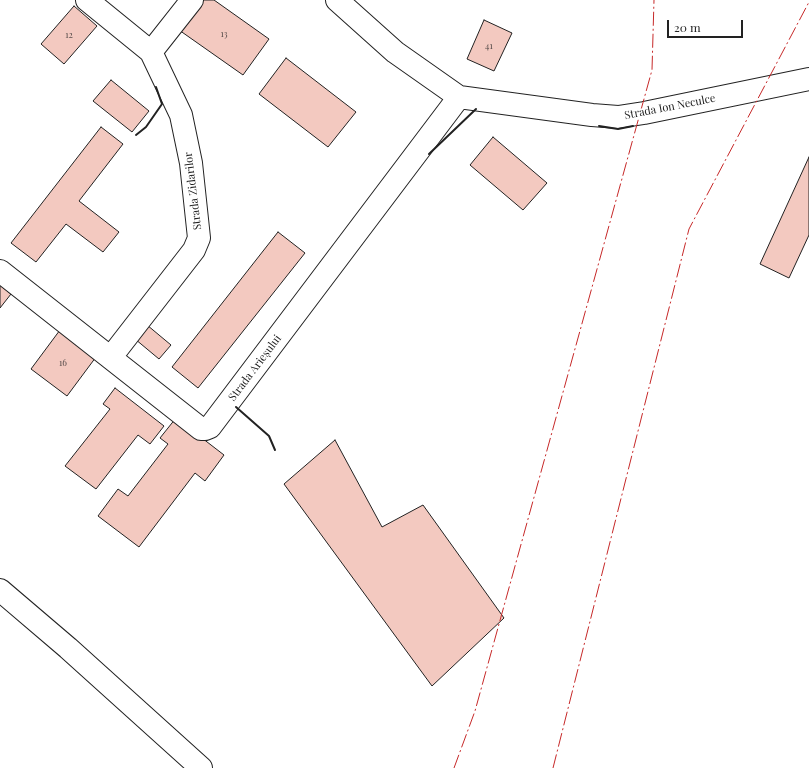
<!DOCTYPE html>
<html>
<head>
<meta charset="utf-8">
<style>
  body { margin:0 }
  #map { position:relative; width:809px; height:768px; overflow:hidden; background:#fff; font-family:"Playfair Display",serif }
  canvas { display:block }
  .scale { position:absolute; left:667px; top:20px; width:76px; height:18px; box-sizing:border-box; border:2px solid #222; border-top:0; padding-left:5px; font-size:12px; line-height:14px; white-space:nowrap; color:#222; -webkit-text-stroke:3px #fff; paint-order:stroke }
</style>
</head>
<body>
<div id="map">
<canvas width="809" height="768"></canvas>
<div class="scale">20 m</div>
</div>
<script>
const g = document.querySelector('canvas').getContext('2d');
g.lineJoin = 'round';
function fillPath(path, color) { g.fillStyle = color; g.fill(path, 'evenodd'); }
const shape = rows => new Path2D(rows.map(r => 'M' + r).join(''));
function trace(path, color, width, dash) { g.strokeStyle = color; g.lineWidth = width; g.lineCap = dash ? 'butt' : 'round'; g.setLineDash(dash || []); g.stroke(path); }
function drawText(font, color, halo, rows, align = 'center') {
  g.font = font + ' "Playfair Display",serif'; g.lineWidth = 3; g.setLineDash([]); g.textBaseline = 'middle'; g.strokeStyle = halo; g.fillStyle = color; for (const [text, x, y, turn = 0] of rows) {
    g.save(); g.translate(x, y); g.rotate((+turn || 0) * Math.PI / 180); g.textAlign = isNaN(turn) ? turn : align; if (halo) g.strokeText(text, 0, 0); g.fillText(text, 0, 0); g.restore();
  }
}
const building = shape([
  [200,0,214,0,269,39,243,75,179,30,200,0],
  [74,6,97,26,64,64,41,44,74,6],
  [484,20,512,33,494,71,467,59,484,20],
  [286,58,356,112,328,147,259,94,286,58],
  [111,80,149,111,132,132,93,101,111,80],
  [101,127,123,144,79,201,119,232,103,252,66,224,36,262,11,243,101,127],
  [493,137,547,183,523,210,470,165,493,137],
  [809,157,809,235,789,278,760,264,809,157],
  [278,232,305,253,198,388,172,367,278,232],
  [0,285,11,294,0,308,0,285],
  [147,325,171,345,159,359,135,339,147,325],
  [60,330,96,357,67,396,31,369,60,330],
  [115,388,164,426,150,444,138,435,96,489,65,466,110,409,103,404,115,388],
  [176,418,224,455,205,481,195,473,139,547,98,516,118,489,128,496,168,444,160,438,176,418],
  [335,440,382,527,423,505,504,618,432,686,284,484,335,440]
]);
const minor = shape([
  [87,0,151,52,181,115,191,163,199,238,194,250,111,357],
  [337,0,395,52,459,97,592,115,618,117,644,113,809,79],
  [151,52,192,0],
  [0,271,201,429,205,429,210,427,459,97],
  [0,590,68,648,201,768]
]);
const wall = shape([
  [599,126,618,129,633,126],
  [136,135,146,127,162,104,156,87],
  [429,154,476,109],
  [236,407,269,436,275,450]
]);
const power = shape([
  [454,768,475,711,652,70,654,0],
  [553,768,689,229,809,2]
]);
const numberNames = [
  ["13",224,34],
  ["12",69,35],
  ["41",489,46],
  ["16",63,363]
];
const streetNames = [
  ["Strada Ion Neculce",670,107,-11],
  ["Strada Zidarilor",193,191,-97],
  ["Strada Arieșului",255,368,-53]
];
fillPath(building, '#f3c9c0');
trace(building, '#222', 1);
trace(minor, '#222', 24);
trace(minor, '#fff', 22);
trace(wall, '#222', 2);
trace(power, '#c62828', 1, [14, 3, 2, 3]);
drawText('9px', '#564c4a', null, numberNames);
drawText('11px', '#222', '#fff', streetNames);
</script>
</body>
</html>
